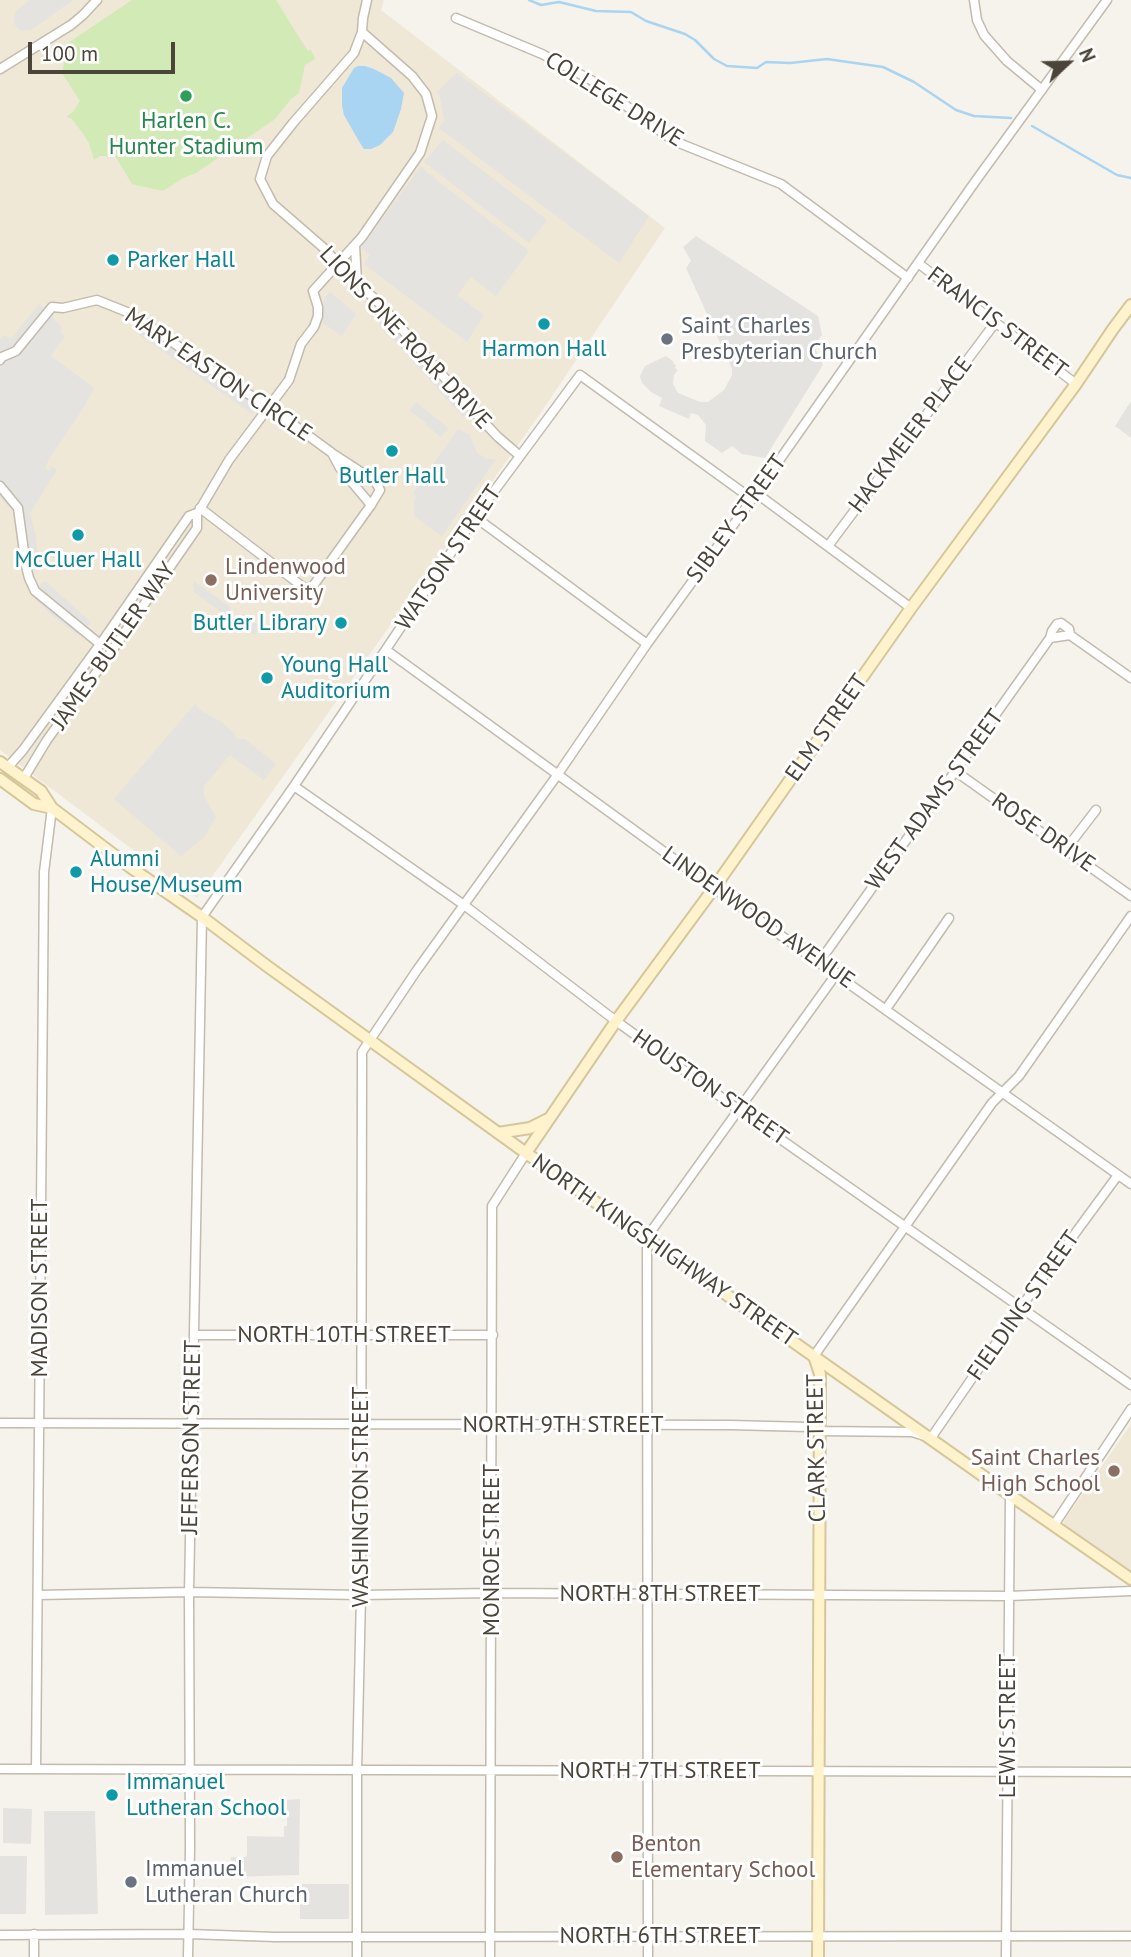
<!DOCTYPE html>
<html>
<head>
<meta charset="utf-8">
<style>
  body { margin:0 }
  #map { position:relative; width:1131px; height:1957px; overflow:hidden; background:#f6f3ec; font-family:"PT Sans",sans-serif }
  canvas { display:block }
  .north { position:absolute; left:1033px; top:28px; width:70px; height:70px; -webkit-text-stroke:5px #fff; paint-order:stroke; rotate:68deg; font-size:19px; font-weight:700; line-height:28px; text-align:center; color:#4b4439 }
  .north::after { content:''; display:block; margin:auto; width:24px; height:32px; background:#4b4439; clip-path:polygon(50% 0,100% 100%,50% 72%,0 100%) }
  .scale { position:absolute; left:28px; top:42px; width:147px; height:32px; box-sizing:border-box; border:4px solid #4b4439; border-top:0; padding-left:9px; font-size:21px; line-height:24px; white-space:nowrap; color:#4b4439; -webkit-text-stroke:5px #fff; paint-order:stroke }
</style>
</head>
<body>
<div id="map">
<canvas width="1131" height="1957"></canvas>
<div class="north">N</div>
<div class="scale">100 m</div>
</div>
<script>
const g = document.querySelector('canvas').getContext('2d');
g.lineJoin = 'round';
function fillPath(path, color) { g.fillStyle = color; g.fill(path, 'evenodd'); }
const shape = rows => new Path2D(rows.map(r => 'M' + r).join(''));
function trace(path, color, width, dash) { g.strokeStyle = color; g.lineWidth = width; g.lineCap = dash ? 'butt' : 'round'; g.setLineDash(dash || []); g.stroke(path); }
function drawText(font, color, halo, rows, align = 'center') {
  g.font = font + ' "PT Sans",sans-serif'; g.lineWidth = 6; g.setLineDash([]); g.textBaseline = 'middle'; g.strokeStyle = halo; g.fillStyle = color; for (const [text, x, y, turn = 0] of rows) {
    g.save(); g.translate(x, y); g.rotate((+turn || 0) * Math.PI / 180); g.textAlign = isNaN(turn) ? turn : align; if (halo) g.strokeText(text, 0, 0); g.fillText(text, 0, 0); g.restore();
  }
}
const education = shape([
  [0,0,384,0,381,10,665,228,542,411,197,898,0,750],
  [1131,1424,1131,1571,1065,1525,1063,1522]
]);
const green = shape([
  [132,0,276,0,302,42,308,51,311,50,315,59,305,65,299,93,291,99,275,119,196,173,183,178,163,191,132,184,115,156,100,156,94,160,89,143,82,132,71,118,68,118,67,116,73,112,80,101,62,73,68,43]
]);
const parking = shape([
  [30,0,73,0,31,30,21,31,14,24,15,12],
  [457,73,649,216,619,263,439,128,444,121,440,97,437,92],
  [443,140,547,220,529,243,424,162],
  [421,166,429,174,433,175,435,179,529,251,496,296,471,277,457,295,484,315,467,342,364,264,370,255,361,248],
  [696,236,818,316,822,335,814,346,823,365,765,458,742,454,732,446,722,453,705,441,706,425,698,415,691,413,689,419,659,406,662,398,651,392,642,383,640,376,645,366,666,356,674,362,673,363,676,365,675,368,678,370,674,375,673,384,678,393,700,402,708,402,724,390,732,375,732,369,686,268,691,261,683,247],
  [330,292,356,314,342,336,323,323,324,299],
  [39,304,62,327,60,332,65,336,51,356,94,388,84,407,49,459,45,468,49,471,51,466,57,470,30,513,36,536,39,571,20,567,13,511,0,497,0,340,4,335,11,339],
  [377,309,469,412,463,417,371,314],
  [144,323,260,401,252,414,137,333],
  [1131,401,1131,438,1115,426],
  [416,402,448,428,441,437,426,425,426,423,410,411],
  [458,429,470,435,477,453,487,459,496,459,442,536,414,516,414,501,416,496,413,493],
  [45,581,91,622,79,636,52,616,29,593],
  [193,581,230,607,231,619,194,592],
  [243,613,260,626,255,635,236,622],
  [195,704,203,712,220,721,234,733,237,739,245,739,276,764,264,780,230,755,204,786,204,796,216,817,205,836,181,856,114,799],
  [300,1799,299,1875,230,1877,231,1857,245,1857,247,1855,247,1836,284,1837,284,1826,287,1826,287,1800],
  [3,1808,32,1809,31,1844,3,1843],
  [44,1811,95,1811,98,1914,45,1915],
  [0,1856,27,1856,26,1914,0,1914],
  [300,1884,349,1884,349,1919,300,1919]
]);
const water = shape([
  [358,66,365,66,374,69,391,78,404,93,401,109,393,132,380,145,371,149,364,149,360,143,344,115,342,106,342,88,354,68]
]);
const stream = shape([
  [529,0,541,5,559,2,596,11,631,12,646,21,685,34,695,40,714,59,727,66,757,68,766,62,790,63,827,59,883,67,914,82,956,110,974,116,1011,118],
  [1032,126,1117,175,1131,178]
]);
const minor = shape([
  [367,0,363,18,362,32,354,53,293,123,267,156,260,179,273,204,326,250,338,264,380,304,479,417,498,437,520,456],
  [974,0,977,20,984,35,1007,61,1042,90],
  [456,18,542,54,591,80,674,141,781,184,908,278],
  [0,69,71,25,83,15,97,0],
  [355,246,357,281],
  [918,263,1076,384],
  [0,360,2,357,16,351,52,307,63,308,97,300,127,312,154,329,227,381,268,406,332,453,375,481,380,490,371,505,313,586,308,588,303,587,200,508],
  [333,455,340,468,371,505],
  [0,486,18,508,26,566,29,578,35,591,100,644],
  [756,493,911,608],
  [199,511,229,460,289,380,301,344,314,327,318,316,318,307,313,291,362,237,420,153,432,116,426,94,412,76,362,32],
  [475,517,647,644],
  [828,546,995,323],
  [1050,638,1052,631,1057,624,1061,623,1069,629,1070,635],
  [386,650,714,888,1131,1184],
  [8,767,23,750,106,636,189,516,197,513,197,528,109,655,47,740,24,778],
  [955,771,1131,896],
  [294,786,464,905,616,1021,739,1110,1131,1385],
  [1066,849,1096,810],
  [820,961,1050,638,1070,635,1131,678],
  [886,1009,949,918],
  [195,1335,493,1335],
  [814,1356,992,1103,1019,1076,1131,916],
  [0,1423,730,1425,808,1427,819,1431,912,1432,931,1438,1021,1307,1118,1175],
  [1054,1525,1131,1409],
  [38,1595,189,1592,361,1595,492,1593,1009,1596,1131,1591],
  [0,1769,1131,1772],
  [36,1769,44,872,52,808],
  [0,1935,189,1934,275,1937,1131,1936],
  [34,1957,34,1934],
  [188,1957,190,1848,189,1592,202,917,294,786,475,517,580,375,752,499],
  [357,1957,357,1771,361,1595,362,1052,417,970,558,774,647,644,752,499,977,179,1107,0],
  [490,1957,492,1206,526,1153],
  [648,1957,647,1237,837,973],
  [1006,1957,1010,1495]
]);
const secondary = shape([
  [0,762,41,791,52,808,130,867,202,917,267,966,526,1153,1010,1495,1131,1579],
  [0,779,34,804,52,808],
  [498,1133,530,1128,548,1119],
  [526,1153,616,1021,714,888,911,608,1076,384,1113,329,1131,305],
  [814,1356,820,1374,818,1957]
]);
const markers = [
  [186,96,7,"#2e9e5b"],
  [113,260,7,"#0f9aa8"],
  [544,324,7,"#0f9aa8"],
  [667,339,7,"#6b7280"],
  [392,451,7,"#0f9aa8"],
  [78,535,7,"#0f9aa8"],
  [211,580,7,"#8d6e63"],
  [341,623,7,"#0f9aa8"],
  [267,678,7,"#0f9aa8"],
  [76,872,7,"#0f9aa8"],
  [1114,1471,7,"#8d6e63"],
  [112,1795,7,"#0f9aa8"],
  [617,1857,7,"#8d6e63"],
  [131,1882,7,"#6b7280"]
];
const streetNames = [
  ["COLLEGE DRIVE",614,100,32],
  ["FRANCIS STREET",997,323,37],
  ["LIONS ONE ROAR DRIVE",405,338,47],
  ["MARY EASTON CIRCLE",218,375,34],
  ["HACKMEIER PLACE",911,435,-53],
  ["SIBLEY STREET",737,519,-54],
  ["WATSON STREET",449,558,-56],
  ["JAMES BUTLER WAY",114,646,-55],
  ["ELM STREET",827,728,-55],
  ["WEST ADAMS STREET",935,800,-54],
  ["ROSE DRIVE",1043,833,35],
  ["LINDENWOOD AVENUE",758,918,35],
  ["HOUSTON STREET",710,1088,35],
  ["NORTH KINGSHIGHWAY STREET",664,1251,35],
  ["MADISON STREET",40,1288,-90],
  ["FIELDING STREET",1024,1306,-55],
  ["NORTH 10TH STREET",344,1335],
  ["NORTH 9TH STREET",563,1425],
  ["JEFFERSON STREET",192,1437,-89],
  ["CLARK STREET",817,1448,-91],
  ["WASHINGTON STREET",361,1497,-90],
  ["MONROE STREET",492,1550,-90],
  ["NORTH 8TH STREET",660,1594],
  ["LEWIS STREET",1008,1726,-90],
  ["NORTH 7TH STREET",660,1771],
  ["NORTH 6TH STREET",660,1936]
];
const leisureNames = [
  ["Harlen C.",186,121],
  ["Hunter Stadium",186,147]
];
const cultureNames = [
  ["Parker Hall",127,260],
  ["Harmon Hall",544,349,"center"],
  ["Butler Hall",392,476,"center"],
  ["McCluer Hall",78,560,"center"],
  ["Butler Library",327,623,"right"],
  ["Young Hall",281,665],
  ["Auditorium",281,691],
  ["Alumni",90,859],
  ["House/Museum",90,885],
  ["Immanuel",126,1782],
  ["Lutheran School",126,1808]
];
const worshipNames = [
  ["Saint Charles",681,326],
  ["Presbyterian Church",681,352],
  ["Immanuel",145,1869],
  ["Lutheran Church",145,1895]
];
const educationNames = [
  ["Lindenwood",225,567],
  ["University",225,593],
  ["Saint Charles",1100,1458,"right"],
  ["High School",1100,1484,"right"],
  ["Benton",631,1844],
  ["Elementary School",631,1870]
];
fillPath(education, '#efe8d6');
fillPath(green, '#d2eab5');
fillPath(parking, '#e5e3e0');
fillPath(water, '#a9d4f2');
trace(stream, '#a9d4f2', 2.5);
trace(minor, '#c2bbae', 11);
trace(secondary, '#d6c79b', 14);
trace(minor, '#fff', 8);
trace(secondary, '#fff3cd', 10);
for (const [x, y, r, color] of markers) { const dot = new Path2D(); dot.arc(x, y, r, 0, 2 * Math.PI); g.fillStyle = color; g.fill(dot); trace(dot, '#fff', 2.5); }
drawText('23px', '#4b4439', '#fff', streetNames);
drawText('23px', '#27864d', '#fff', leisureNames);
drawText('23px', '#0d838f', '#fff', cultureNames, 'left');
drawText('23px', '#5b616d', '#fff', worshipNames, 'left');
drawText('23px', '#785e54', '#fff', educationNames, 'left');
</script>
</body>
</html>
